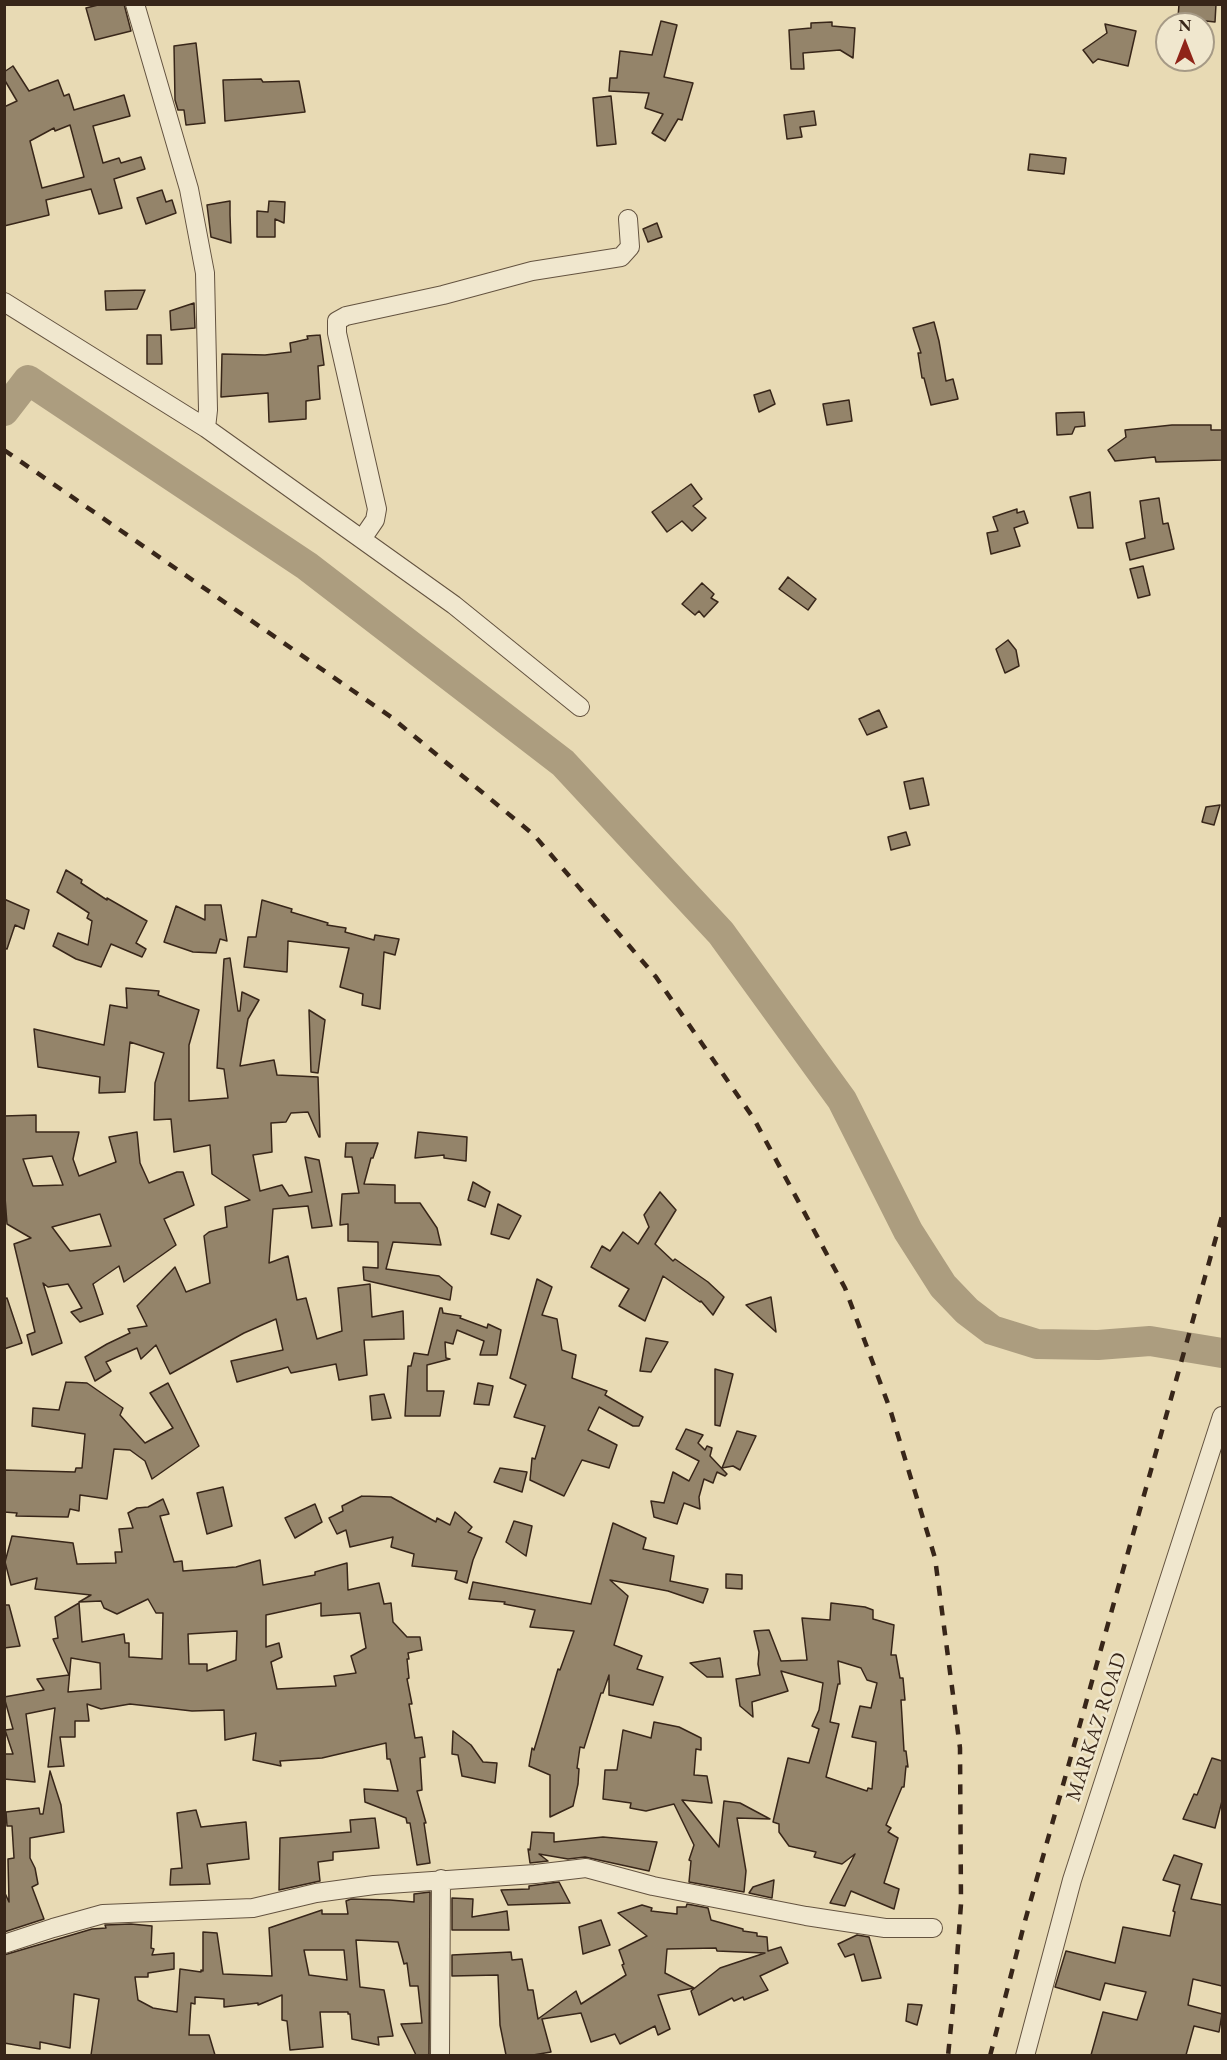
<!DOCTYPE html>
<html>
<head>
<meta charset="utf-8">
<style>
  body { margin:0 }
  #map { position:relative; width:1227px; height:2060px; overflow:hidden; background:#e8dab4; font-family:"EB Garamond",serif }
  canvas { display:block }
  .frame { position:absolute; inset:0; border:6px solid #382619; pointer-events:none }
  .north { position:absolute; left:1155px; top:12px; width:60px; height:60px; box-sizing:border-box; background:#f0e7ce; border:2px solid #a69a86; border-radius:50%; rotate:0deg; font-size:16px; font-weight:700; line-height:24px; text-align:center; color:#382619 }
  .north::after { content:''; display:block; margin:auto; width:21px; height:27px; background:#8f2418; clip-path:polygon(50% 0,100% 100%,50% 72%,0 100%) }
</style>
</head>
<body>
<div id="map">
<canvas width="1227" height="2060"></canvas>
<div class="frame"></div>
<div class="north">N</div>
</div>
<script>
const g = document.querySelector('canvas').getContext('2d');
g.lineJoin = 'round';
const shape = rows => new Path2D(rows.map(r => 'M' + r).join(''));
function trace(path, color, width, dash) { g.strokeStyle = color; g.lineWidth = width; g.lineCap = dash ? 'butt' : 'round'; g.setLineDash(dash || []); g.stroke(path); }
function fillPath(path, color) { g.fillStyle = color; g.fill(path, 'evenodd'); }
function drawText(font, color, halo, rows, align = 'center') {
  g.font = font + ' "EB Garamond",serif'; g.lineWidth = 5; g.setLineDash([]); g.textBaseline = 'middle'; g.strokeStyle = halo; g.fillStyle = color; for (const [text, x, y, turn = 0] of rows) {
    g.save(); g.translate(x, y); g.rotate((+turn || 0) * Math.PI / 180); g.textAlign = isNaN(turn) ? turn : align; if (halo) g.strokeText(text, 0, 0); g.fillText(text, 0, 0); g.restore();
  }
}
const river = shape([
  [4,411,28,380,307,566,563,763,721,933,842,1100,908,1231,943,1286,967,1311,992,1330,1037,1344,1098,1345,1150,1341,1222,1353]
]);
const building = shape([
  [102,4,124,4,131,31,95,40,86,8,102,4],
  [1179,4,1216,4,1215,22,1178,18,1179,4],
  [661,21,677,25,664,77,693,83,682,120,678,119,665,141,652,133,663,114,645,108,649,93,609,91,610,78,617,78,620,51,652,55,661,21],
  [832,22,832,26,855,28,853,58,840,50,803,53,804,69,791,69,789,30,811,28,811,23,832,22],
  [1105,24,1136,31,1128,66,1098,59,1093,63,1083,50,1107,33,1105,24],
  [196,43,205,123,186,125,184,110,178,110,175,100,174,46,196,43],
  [13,66,29,91,58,80,64,96,69,94,74,110,124,95,130,116,93,126,103,163,119,158,121,163,141,157,145,169,114,179,122,208,99,214,91,189,46,200,49,215,4,226,4,107,17,101,4,79,4,72,13,66],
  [70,125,84,177,42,188,30,141,54,128,55,131,70,125],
  [261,79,263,82,299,81,305,112,225,121,223,80,261,79],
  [611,96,616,144,597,146,593,98,611,96],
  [814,111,816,125,800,127,802,137,787,139,784,115,814,111],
  [1030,154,1066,158,1064,174,1028,170,1030,154],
  [162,190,166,202,172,200,176,213,146,224,137,198,162,190],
  [230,201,230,215,231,243,211,237,207,205,230,201],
  [269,201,285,202,284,223,275,219,275,237,257,237,257,211,268,212,269,201],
  [657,223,662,237,648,242,643,229,657,223],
  [145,290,137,309,106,310,105,291,145,290],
  [194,303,195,328,171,330,170,311,194,303],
  [934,322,939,341,946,381,953,379,958,399,931,405,924,378,922,378,918,353,921,353,913,328,934,322],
  [147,335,161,335,162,364,147,364,147,335],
  [320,335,324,365,318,366,320,399,306,401,306,419,269,422,268,393,221,397,222,354,265,355,291,352,290,343,308,339,307,336,320,335],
  [770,390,775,404,759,412,754,395,770,390],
  [849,400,852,421,827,425,823,404,849,400],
  [1084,412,1085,426,1075,427,1072,434,1057,435,1056,413,1084,412],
  [1172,425,1211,425,1211,430,1222,430,1222,460,1156,462,1155,457,1115,461,1108,450,1126,437,1125,430,1172,425],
  [691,484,702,499,693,506,706,518,692,531,682,521,667,532,652,512,691,484],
  [1090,492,1093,528,1078,528,1070,497,1090,492],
  [1159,498,1163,524,1168,523,1174,549,1130,560,1126,543,1145,538,1140,501,1159,498],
  [1017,509,1017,513,1024,511,1028,523,1014,528,1020,546,991,554,987,533,998,531,993,517,1017,509],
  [1143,566,1150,595,1138,598,1130,569,1143,566],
  [788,577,816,599,808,610,779,589,788,577],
  [702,583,714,594,711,598,718,602,704,617,699,611,695,615,682,604,702,583],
  [1008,640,1016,650,1019,666,1005,673,996,649,1008,640],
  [879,710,887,727,867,735,859,719,879,710],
  [923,778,929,805,910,809,904,782,923,778],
  [1220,805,1214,825,1202,822,1206,807,1220,805],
  [906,832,910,845,891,850,888,837,906,832],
  [66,870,82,880,81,883,107,900,107,898,147,921,136,943,146,949,142,957,111,944,101,967,76,959,53,946,58,933,88,945,92,921,87,918,89,913,57,892,66,870],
  [4,899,29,910,24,929,15,925,7,949,4,948,4,899],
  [262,900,292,909,291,912,328,923,327,925,346,928,345,932,374,940,375,935,399,939,395,955,384,952,380,1009,362,1005,363,994,340,987,349,948,288,941,287,972,244,967,248,937,256,937,262,900],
  [205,905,221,905,227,941,220,939,216,953,193,952,164,942,176,906,205,920,205,905],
  [230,958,238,1011,240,1011,242,992,259,1000,248,1019,240,1066,274,1060,277,1075,318,1077,320,1137,319,1137,308,1112,291,1113,286,1122,271,1123,272,1152,253,1155,260,1191,282,1185,289,1196,312,1192,305,1157,319,1160,332,1226,312,1228,308,1206,273,1209,269,1263,288,1256,297,1300,306,1298,317,1339,342,1331,338,1288,370,1284,372,1317,403,1311,404,1339,364,1340,367,1375,339,1380,336,1364,291,1373,288,1367,237,1382,231,1361,283,1350,276,1319,244,1333,170,1374,156,1345,141,1359,137,1348,106,1362,111,1371,95,1381,85,1357,107,1344,130,1333,128,1329,147,1326,137,1306,175,1267,186,1292,210,1283,204,1236,209,1232,227,1227,225,1207,250,1200,212,1174,210,1145,174,1152,171,1119,154,1120,155,1083,164,1053,130,1042,125,1092,99,1093,100,1077,38,1067,34,1029,104,1045,110,1005,127,1008,126,988,159,991,158,995,199,1010,189,1045,189,1101,228,1098,224,1069,217,1068,224,959,230,958],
  [309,1010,325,1020,318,1073,311,1072,309,1010],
  [36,1115,36,1132,79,1132,73,1159,79,1176,116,1162,109,1137,137,1132,140,1163,149,1183,177,1172,183,1172,194,1205,164,1219,176,1245,124,1282,119,1266,93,1284,103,1314,80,1322,71,1312,82,1308,68,1284,48,1287,43,1283,62,1343,32,1355,27,1335,35,1332,14,1244,31,1238,7,1224,4,1184,4,1116,36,1115],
  [52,1156,63,1185,33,1186,23,1159,52,1156],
  [100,1214,111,1246,70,1251,52,1227,100,1214],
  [418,1132,467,1137,466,1161,444,1158,444,1155,415,1158,418,1132],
  [346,1143,378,1143,373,1158,371,1158,364,1184,395,1185,395,1203,420,1203,437,1228,441,1245,393,1242,386,1269,439,1276,452,1287,450,1300,364,1280,363,1267,378,1268,378,1242,348,1241,348,1224,340,1225,342,1194,359,1193,352,1157,345,1157,346,1143],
  [473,1182,490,1192,485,1207,468,1200,473,1182],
  [660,1192,676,1210,655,1244,673,1261,675,1259,708,1282,724,1297,713,1315,701,1301,700,1302,663,1276,645,1321,619,1306,629,1289,591,1267,602,1246,610,1251,623,1232,638,1244,649,1227,644,1215,660,1192],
  [498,1204,521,1216,509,1239,491,1234,498,1204],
  [537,1279,552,1287,542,1315,557,1319,562,1350,576,1355,572,1378,607,1391,605,1395,643,1417,639,1426,633,1426,599,1407,588,1430,617,1445,609,1468,582,1460,564,1496,530,1480,532,1458,535,1459,545,1426,514,1417,526,1385,510,1378,537,1279],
  [771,1297,776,1332,746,1305,771,1297],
  [7,1298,22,1343,4,1349,4,1299,7,1298],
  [440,1308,442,1308,443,1313,461,1316,460,1318,487,1328,488,1324,501,1330,497,1355,480,1355,484,1341,457,1330,453,1344,445,1342,446,1358,450,1359,427,1365,427,1391,444,1391,440,1416,405,1416,408,1366,411,1366,414,1353,428,1355,440,1308],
  [646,1338,668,1342,651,1372,640,1371,646,1338],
  [715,1369,733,1374,720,1426,715,1425,715,1369],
  [66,1382,87,1383,123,1408,120,1415,145,1443,173,1428,150,1393,168,1383,199,1446,152,1479,145,1461,130,1450,114,1449,107,1499,80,1495,79,1511,70,1509,68,1517,16,1516,17,1513,4,1512,4,1470,75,1472,76,1468,82,1468,85,1434,32,1426,33,1408,59,1410,66,1382],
  [478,1383,493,1386,489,1405,474,1404,478,1383],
  [384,1394,391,1418,372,1420,370,1396,384,1394],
  [686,1429,703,1435,698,1443,705,1450,707,1446,712,1448,710,1456,727,1474,725,1476,717,1472,713,1483,704,1479,699,1497,700,1509,684,1503,677,1524,654,1517,651,1501,664,1503,673,1472,689,1481,699,1461,676,1449,686,1429],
  [737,1431,756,1436,740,1470,733,1466,722,1468,737,1431],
  [500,1468,527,1472,522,1492,494,1482,500,1468],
  [223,1487,232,1526,207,1534,197,1493,223,1487],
  [362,1496,391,1497,436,1522,437,1518,450,1525,455,1512,472,1527,468,1532,482,1538,473,1560,467,1583,455,1579,457,1571,412,1566,414,1554,391,1547,393,1537,350,1547,346,1530,337,1534,329,1518,343,1511,342,1506,362,1496],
  [163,1499,169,1514,160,1516,174,1562,182,1561,183,1571,236,1567,260,1560,263,1585,315,1575,315,1572,347,1563,348,1590,379,1583,384,1604,391,1603,393,1622,407,1637,420,1637,422,1650,408,1653,409,1659,407,1659,409,1678,407,1679,412,1704,409,1704,415,1738,422,1737,425,1757,420,1758,422,1790,417,1791,426,1823,424,1823,430,1863,417,1865,410,1823,407,1823,406,1818,365,1802,364,1789,398,1791,390,1759,387,1759,386,1743,322,1758,280,1761,281,1766,253,1760,256,1733,225,1740,224,1710,192,1711,130,1704,101,1709,87,1704,89,1721,75,1721,75,1737,60,1737,64,1766,48,1767,55,1708,26,1714,35,1782,4,1779,4,1754,13,1754,5,1730,13,1729,4,1697,44,1690,37,1679,69,1675,53,1639,58,1638,55,1617,79,1603,82,1642,124,1634,125,1643,129,1643,129,1657,162,1659,163,1613,156,1613,148,1599,117,1614,104,1608,101,1601,79,1602,91,1595,35,1589,37,1578,11,1585,5,1562,12,1536,73,1543,77,1564,116,1563,115,1552,122,1552,119,1529,133,1528,128,1513,137,1508,148,1507,163,1499],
  [321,1603,321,1616,360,1613,366,1648,351,1656,356,1673,334,1676,336,1686,277,1689,271,1662,282,1657,279,1643,266,1647,266,1615,321,1603],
  [237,1631,236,1660,207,1671,207,1664,189,1664,188,1634,237,1631],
  [71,1658,100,1663,101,1689,68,1692,71,1658],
  [315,1504,322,1522,295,1538,285,1518,315,1504],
  [514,1521,532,1526,526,1556,506,1542,514,1521],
  [613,1523,646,1538,643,1549,674,1556,670,1581,708,1589,703,1603,668,1591,610,1580,628,1596,614,1645,642,1656,637,1669,663,1677,653,1705,609,1695,609,1675,603,1693,601,1693,584,1748,580,1747,577,1768,579,1769,578,1784,573,1806,550,1817,550,1775,529,1766,532,1748,534,1750,558,1669,560,1670,574,1631,530,1627,535,1610,504,1604,505,1602,469,1599,473,1582,591,1604,613,1523],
  [726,1574,742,1575,742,1589,726,1588,726,1574],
  [831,1603,865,1607,873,1610,873,1619,894,1625,891,1655,896,1655,900,1678,903,1678,905,1700,901,1700,904,1751,906,1751,908,1767,906,1766,904,1787,902,1787,886,1825,891,1828,888,1832,898,1838,884,1883,899,1889,894,1909,851,1891,845,1906,830,1903,855,1854,842,1864,814,1857,816,1852,789,1846,779,1832,779,1824,773,1822,788,1758,809,1763,819,1729,812,1726,819,1710,823,1683,781,1671,788,1691,752,1702,753,1717,740,1706,736,1679,760,1675,758,1664,759,1652,754,1631,769,1630,781,1661,807,1660,802,1618,830,1620,831,1603],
  [838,1661,861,1668,867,1680,877,1683,871,1708,860,1706,852,1737,876,1742,872,1789,868,1788,867,1791,826,1777,839,1724,830,1722,838,1684,840,1684,838,1661],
  [4,1605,9,1605,20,1646,4,1648,4,1605],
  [720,1658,723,1677,707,1677,690,1663,720,1658],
  [654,1722,679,1727,701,1738,701,1750,696,1749,694,1775,707,1776,712,1803,682,1800,719,1847,724,1801,740,1803,770,1819,737,1818,746,1871,744,1892,689,1882,691,1861,689,1860,694,1845,674,1804,646,1811,630,1808,631,1803,603,1799,605,1770,617,1770,623,1730,651,1738,654,1722],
  [453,1731,471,1745,483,1762,497,1763,495,1783,462,1776,458,1755,452,1754,453,1731],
  [1212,1758,1222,1761,1222,1801,1215,1828,1183,1819,1194,1794,1197,1795,1212,1758],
  [50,1771,61,1805,64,1832,30,1838,30,1858,35,1868,38,1884,32,1887,44,1919,4,1932,4,1891,9,1902,8,1859,14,1858,12,1826,7,1826,6,1812,39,1808,40,1814,43,1814,50,1771],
  [196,1810,201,1827,246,1822,249,1859,207,1864,210,1884,170,1885,171,1869,182,1868,177,1813,196,1810],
  [375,1818,379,1848,333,1852,333,1860,318,1862,320,1881,279,1890,280,1838,351,1832,350,1820,375,1818],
  [532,1832,554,1833,554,1842,603,1837,657,1842,649,1871,585,1857,568,1859,539,1854,548,1861,530,1863,528,1849,530,1850,532,1832],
  [1174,1855,1202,1864,1191,1899,1222,1905,1222,1986,1193,1979,1188,2005,1222,2014,1219,2032,1194,2026,1186,2055,1091,2055,1103,2012,1137,2020,1146,1992,1105,1983,1100,2000,1055,1987,1066,1951,1115,1963,1123,1927,1170,1936,1175,1912,1173,1911,1180,1885,1163,1880,1174,1855],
  [774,1880,772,1898,749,1893,753,1887,774,1880],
  [559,1882,570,1903,508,1905,501,1890,529,1889,529,1886,559,1882],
  [430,1892,429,2055,416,2055,401,2024,422,2023,418,1986,410,1986,407,1963,404,1964,398,1942,356,1940,360,1987,384,1990,393,2036,378,2037,379,2045,352,2039,350,2014,348,2014,348,2012,320,2012,323,2047,290,2050,287,2021,282,2020,282,1995,258,2005,258,2003,224,2007,224,1999,195,1997,195,2004,191,2003,189,2035,209,2035,215,2055,91,2055,99,1999,74,1994,70,2048,40,2042,40,2049,4,2043,4,1955,92,1929,106,1928,105,1925,131,1924,152,1926,151,1948,154,1949,152,1955,174,1953,174,1969,148,1973,148,1977,135,1977,138,2000,153,2008,177,2012,180,1969,201,1972,201,1970,203,1971,203,1932,217,1933,223,1974,272,1976,269,1928,322,1910,322,1914,348,1914,346,1901,351,1899,390,1900,414,1902,414,1894,430,1892],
  [304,1950,344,1950,347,1980,309,1975,304,1950],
  [452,1898,473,1899,472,1917,507,1911,509,1930,452,1930,452,1898],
  [687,1904,708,1908,711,1920,743,1929,743,1931,757,1933,757,1936,767,1937,768,1951,781,1947,788,1963,760,1976,768,1990,744,2000,743,1997,734,2001,732,1998,699,2015,691,1991,720,1968,765,1953,717,1951,716,1948,667,1949,665,1973,694,1988,658,1995,670,2029,658,2035,655,2026,620,2044,615,2034,591,2042,581,2013,542,2019,551,2052,533,2055,506,2055,500,2025,498,1975,452,1976,452,1955,511,1952,512,1960,522,1959,528,1990,533,1990,538,2019,576,1991,581,2004,626,1975,622,1965,624,1964,619,1950,647,1936,618,1913,642,1905,652,1908,651,1911,677,1914,677,1907,686,1907,687,1904],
  [601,1920,610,1945,583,1954,579,1927,601,1920],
  [857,1935,869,1937,881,1978,862,1981,854,1954,845,1957,838,1944,857,1935],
  [908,2004,922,2005,917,2025,906,2021,908,2004]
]);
const minor = shape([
  [135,4,189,189,205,273,208,410,206,428,454,605,580,707],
  [4,302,206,428],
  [362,539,375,520,377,509,337,333,337,321,346,316,443,295,532,271,621,257,630,247,628,219],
  [4,1944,53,1928,103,1914,253,1908,316,1893,374,1885,535,1874,586,1868,653,1886,806,1916,885,1928,933,1928],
  [440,2056,441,1879],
  [1025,2056,1072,1880,1222,1416]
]);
const rail = shape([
  [4,450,391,717,534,835,656,977,754,1119,845,1288,890,1409,935,1558,960,1748,961,1904,955,1986,948,2056],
  [990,2056,1025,1921,1222,1216]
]);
const streetNames = [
  ["MARKAZ ROAD",1097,1727,-72]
];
trace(river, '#ac9d7f', 30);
fillPath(building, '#94846a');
trace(building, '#382619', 1.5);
trace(minor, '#645340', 20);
trace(minor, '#f0e7ce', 18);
trace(rail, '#382619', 4.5, [10, 10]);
drawText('21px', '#382619', '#f0e7ce', streetNames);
</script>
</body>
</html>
